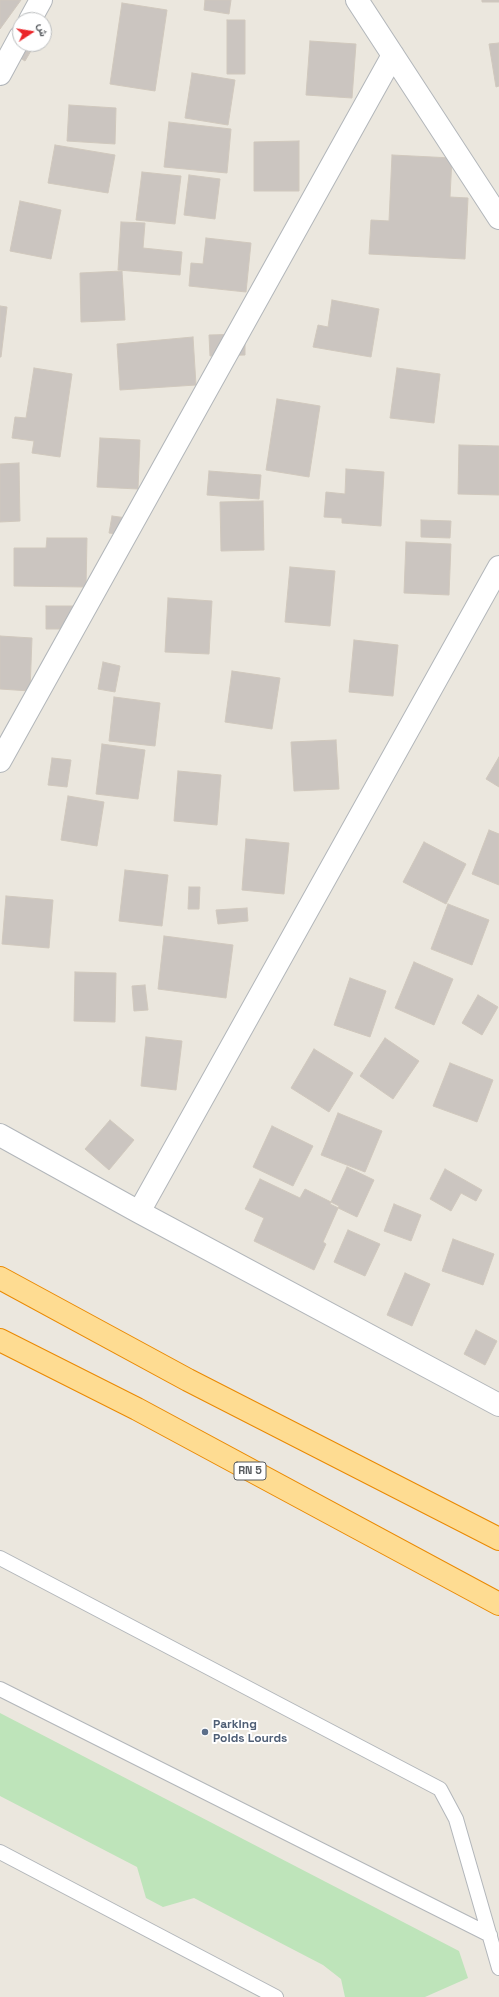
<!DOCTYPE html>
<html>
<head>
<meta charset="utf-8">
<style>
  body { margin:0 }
  #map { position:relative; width:499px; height:1997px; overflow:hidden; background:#ebe7de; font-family:"Space Grotesk",Vazirmatn,sans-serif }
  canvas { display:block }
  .north { position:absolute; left:12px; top:12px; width:40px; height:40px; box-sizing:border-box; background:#fff; border:1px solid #bcbebf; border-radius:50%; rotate:78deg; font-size:11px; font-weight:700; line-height:16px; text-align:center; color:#585c60 }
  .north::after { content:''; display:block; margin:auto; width:14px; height:18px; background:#eb2529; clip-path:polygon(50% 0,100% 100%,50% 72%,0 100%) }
</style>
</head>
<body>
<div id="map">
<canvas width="499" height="1997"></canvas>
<div class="north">ش</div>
</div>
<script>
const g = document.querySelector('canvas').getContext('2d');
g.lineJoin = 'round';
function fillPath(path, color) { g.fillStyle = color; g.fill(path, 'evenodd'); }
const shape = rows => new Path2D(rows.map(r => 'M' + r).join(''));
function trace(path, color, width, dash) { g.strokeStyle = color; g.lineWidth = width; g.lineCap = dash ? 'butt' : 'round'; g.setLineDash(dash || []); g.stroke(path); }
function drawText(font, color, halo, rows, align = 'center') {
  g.font = font + ' "Space Grotesk",sans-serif'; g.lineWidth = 4; g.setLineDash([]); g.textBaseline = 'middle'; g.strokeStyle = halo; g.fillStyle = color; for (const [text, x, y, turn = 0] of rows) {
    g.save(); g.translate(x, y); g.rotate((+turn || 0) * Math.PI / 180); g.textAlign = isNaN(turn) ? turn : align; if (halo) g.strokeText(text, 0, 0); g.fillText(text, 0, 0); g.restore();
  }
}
const green = shape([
  [0,1713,459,1951,468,1978,425,1997,345,1997,341,1979,323,1965,194,1898,163,1907,146,1898,137,1867,0,1796]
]);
const building = shape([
  [0,0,21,0,0,29,0,0],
  [205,0,231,0,229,14,204,10,205,0],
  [482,0,499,0,499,2,482,2,482,0],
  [122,3,167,10,155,91,110,84,122,3],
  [22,15,20,20,20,44,35,44,25,61,3,47,22,15],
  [227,20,245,20,245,74,227,74,227,20],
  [310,41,356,44,352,98,306,95,310,41],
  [499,43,499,86,496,87,489,44,499,43],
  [192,73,235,80,228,125,185,118,192,73],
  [69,105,116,108,115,144,67,141,69,105],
  [169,122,231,129,227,173,164,167,169,122],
  [299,141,299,191,254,191,254,142,299,141],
  [55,145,115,155,108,193,48,183,55,145],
  [392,155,452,158,450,197,468,198,465,259,369,254,371,220,389,221,392,155],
  [142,172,181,176,175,224,136,220,142,172],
  [189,175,220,179,215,219,184,215,189,175],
  [20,201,61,210,51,259,10,251,20,201],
  [121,222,145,223,143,248,182,252,180,275,118,270,121,222],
  [206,238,251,243,246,292,189,286,191,263,203,264,206,238],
  [122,271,125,320,81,322,80,273,122,271],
  [332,300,379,309,371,357,313,347,318,325,328,327,332,300],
  [0,306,7,307,1,357,0,357,0,306],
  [245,334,245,355,210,356,209,335,245,334],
  [193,337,196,385,120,390,117,344,193,337],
  [34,368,72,374,60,457,32,453,34,441,12,438,15,417,26,418,34,368],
  [397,368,440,374,434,423,390,418,397,368],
  [277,399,320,406,309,477,266,470,277,399],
  [100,438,140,440,138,489,97,487,100,438],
  [459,445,499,446,499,495,458,494,459,445],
  [19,463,20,521,0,522,0,464,19,463],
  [346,469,384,472,381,526,342,523,342,518,324,517,326,492,345,494,346,469],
  [209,471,261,475,259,499,207,495,209,471],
  [263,501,264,550,221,551,220,502,263,501],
  [112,516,127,518,125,535,109,533,112,516],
  [421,520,451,521,450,538,421,537,421,520],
  [47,538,87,538,86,587,14,586,14,548,46,548,47,538],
  [406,542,451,544,449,595,404,593,406,542],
  [290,567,335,571,330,626,285,622,290,567],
  [168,598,212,601,209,654,165,652,168,598],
  [46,606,75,606,75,629,46,629,46,606],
  [0,636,32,638,30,691,0,689,0,636],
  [354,640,398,645,393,696,349,692,354,640],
  [103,662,120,666,115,692,98,689,103,662],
  [232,671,280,678,272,729,225,722,232,671],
  [114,697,160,703,155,746,109,741,114,697],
  [336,740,339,789,294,791,291,742,336,740],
  [102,744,145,750,138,799,96,794,102,744],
  [499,757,499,787,486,779,499,757],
  [52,758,71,760,67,787,48,785,52,758],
  [178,771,221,775,217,825,174,821,178,771],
  [68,796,104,802,97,846,61,840,68,796],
  [489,830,499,834,499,885,472,874,489,830],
  [246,839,289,843,284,894,242,890,246,839],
  [424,842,466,864,446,904,403,882,424,842],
  [125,870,168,875,162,926,119,921,125,870],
  [189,887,200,887,199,909,188,909,189,887],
  [6,896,53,900,49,948,2,944,6,896],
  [448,904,489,920,472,965,431,949,448,904],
  [247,908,248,921,218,924,216,910,247,908],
  [164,936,233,945,226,998,158,989,164,936],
  [414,962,453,979,434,1025,395,1008,414,962],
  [75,972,116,973,115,1022,74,1021,75,972],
  [350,978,386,991,370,1037,334,1025,350,978],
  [145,985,148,1010,134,1011,132,986,145,985],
  [478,995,498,1007,482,1035,462,1023,478,995],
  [146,1037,182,1041,176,1090,141,1086,146,1037],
  [385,1038,419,1061,393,1099,360,1076,385,1038],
  [314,1049,353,1073,329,1112,291,1088,314,1049],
  [450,1063,493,1080,477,1122,433,1106,450,1063],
  [338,1113,382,1131,365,1172,321,1155,338,1113],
  [110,1120,134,1140,109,1170,85,1149,110,1120],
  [272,1126,313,1146,293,1186,253,1167,272,1126],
  [347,1167,374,1180,357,1217,330,1204,347,1167],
  [445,1169,482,1190,476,1201,461,1193,451,1211,430,1199,445,1169],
  [260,1179,300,1198,305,1189,339,1206,323,1242,326,1244,314,1270,254,1241,264,1218,245,1209,260,1179],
  [394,1204,421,1215,411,1241,384,1231,394,1204],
  [348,1230,380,1244,365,1276,334,1262,348,1230],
  [453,1239,494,1254,483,1285,442,1271,453,1239],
  [405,1273,430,1284,412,1326,387,1315,405,1273],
  [476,1330,497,1341,485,1365,464,1354,476,1330]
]);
const service = shape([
  [0,1558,440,1789,456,1819,499,1968],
  [0,1689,490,1935],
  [0,1852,276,1997]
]);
const minor = shape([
  [357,0,499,218],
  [30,20,41,0],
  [0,74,20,37],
  [0,761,393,55],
  [0,1135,139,1212,499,1405],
  [139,1212,499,567]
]);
const trunk = shape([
  [0,1278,188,1380,499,1539],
  [0,1340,137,1409,499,1604]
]);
const markers = [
  [205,1732,4,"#5c6f8a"]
];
const shields = [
  [250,1471,32]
];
const shieldNames = [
  ["RN 5",250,1471]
];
const serviceNames = [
  ["Parking",213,1725],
  ["Poids Lourds",213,1739]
];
fillPath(green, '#bee4ba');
fillPath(building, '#cbc5c0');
trace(building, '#d0c8bd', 1);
trace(service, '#b2b6ba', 16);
trace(minor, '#b2b6ba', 24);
trace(trunk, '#ea8900', 24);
trace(service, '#fff', 14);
trace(minor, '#fff', 22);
trace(trunk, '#fedc92', 22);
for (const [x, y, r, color] of markers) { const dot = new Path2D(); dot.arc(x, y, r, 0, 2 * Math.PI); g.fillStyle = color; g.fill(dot); trace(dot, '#fff', 1.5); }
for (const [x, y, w] of shields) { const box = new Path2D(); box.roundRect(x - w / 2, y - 9, w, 18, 3); g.fillStyle = '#fff'; g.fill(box); trace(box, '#585c60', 1); }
drawText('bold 11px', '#585c60', null, shieldNames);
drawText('bold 12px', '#4e5e75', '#fff', serviceNames, 'left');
</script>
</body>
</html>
